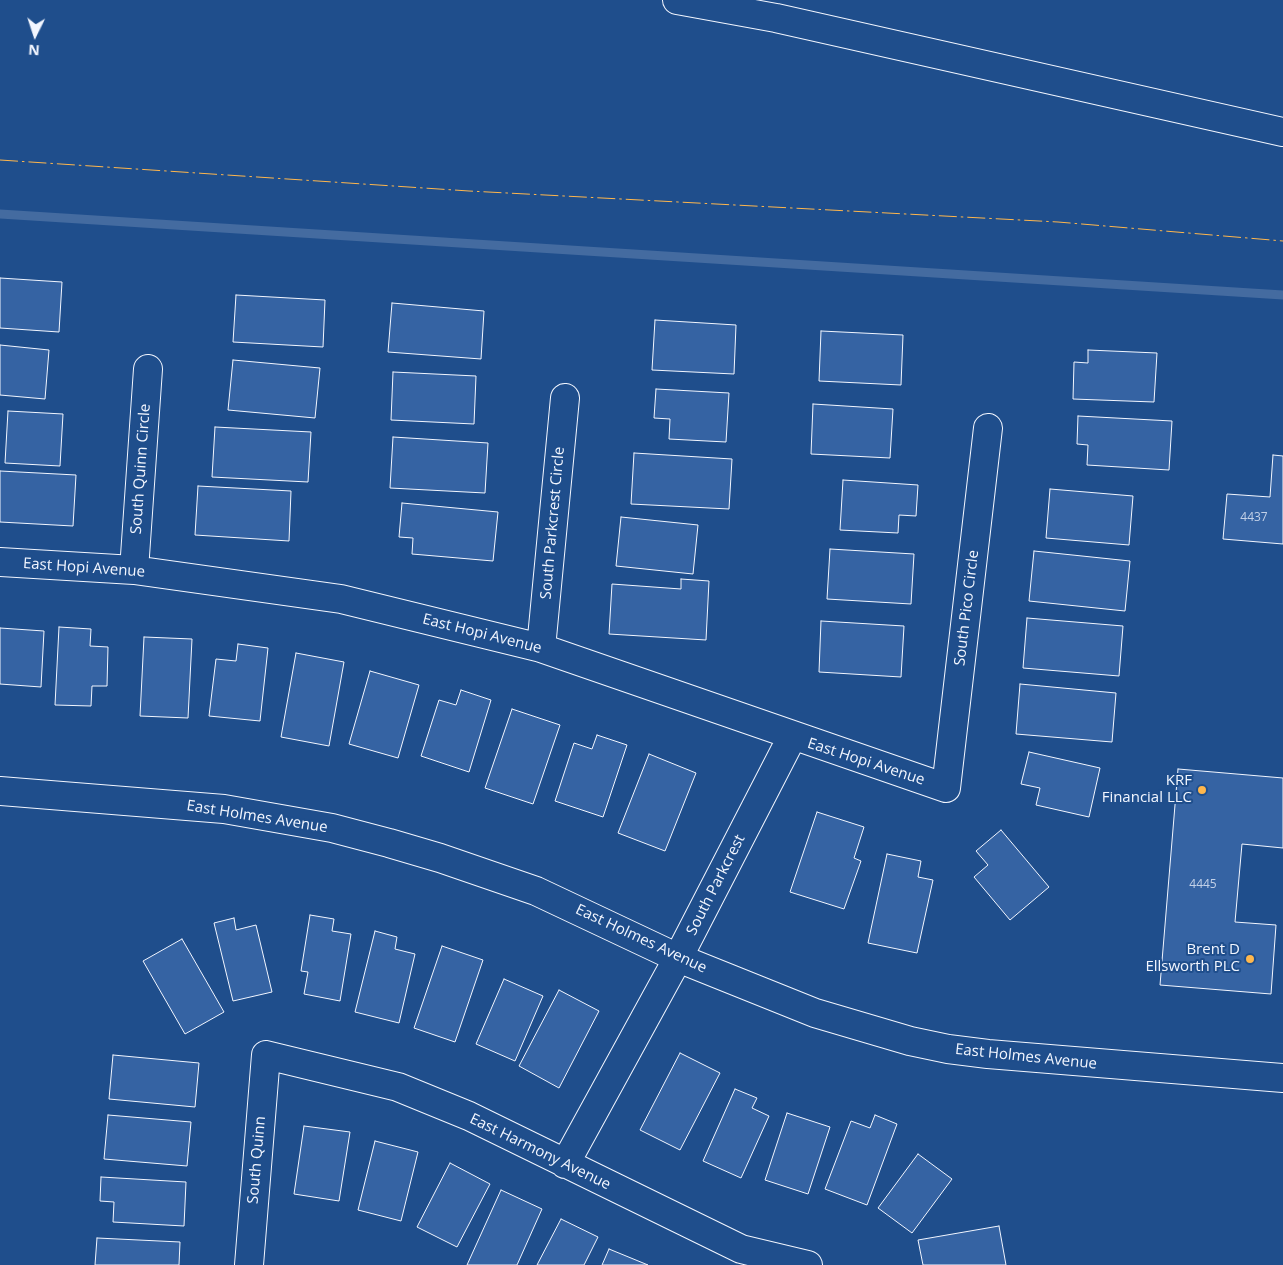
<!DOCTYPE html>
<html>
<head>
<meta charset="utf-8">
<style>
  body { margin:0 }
  #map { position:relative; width:1283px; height:1265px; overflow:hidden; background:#1f4e8c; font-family:"Open Sans",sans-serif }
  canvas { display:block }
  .north { position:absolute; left:10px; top:10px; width:50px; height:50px; -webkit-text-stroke:4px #1f4e8c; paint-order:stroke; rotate:184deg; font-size:14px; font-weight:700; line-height:20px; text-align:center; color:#f2f6ff }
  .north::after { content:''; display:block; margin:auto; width:18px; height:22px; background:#f2f6ff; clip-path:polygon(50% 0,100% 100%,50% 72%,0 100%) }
</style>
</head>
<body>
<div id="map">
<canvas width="1283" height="1265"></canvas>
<div class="north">N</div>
</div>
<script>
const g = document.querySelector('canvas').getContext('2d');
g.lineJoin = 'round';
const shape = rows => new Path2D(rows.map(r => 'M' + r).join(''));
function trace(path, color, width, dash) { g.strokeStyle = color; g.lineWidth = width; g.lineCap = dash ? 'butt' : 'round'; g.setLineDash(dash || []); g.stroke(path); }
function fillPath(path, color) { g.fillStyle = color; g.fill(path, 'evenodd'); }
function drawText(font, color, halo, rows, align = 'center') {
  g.font = font + ' "Open Sans",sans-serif'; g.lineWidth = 4; g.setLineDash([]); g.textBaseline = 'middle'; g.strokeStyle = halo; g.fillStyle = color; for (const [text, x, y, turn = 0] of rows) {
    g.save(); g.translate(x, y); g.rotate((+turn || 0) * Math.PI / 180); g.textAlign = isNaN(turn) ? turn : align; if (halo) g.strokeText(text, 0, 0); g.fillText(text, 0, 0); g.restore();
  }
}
const stream = shape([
  [0,214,1283,295]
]);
const building = shape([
  [0,278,62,282,59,332,0,328,0,278],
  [236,295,325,300,323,347,233,342,236,295],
  [392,303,484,311,481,359,388,352,392,303],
  [655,320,736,325,734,374,652,370,655,320],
  [821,331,903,335,901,385,819,381,821,331],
  [0,345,49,350,45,399,0,395,0,345],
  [1088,350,1157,353,1154,402,1073,399,1074,362,1088,363,1088,350],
  [233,360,320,368,315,418,228,410,233,360],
  [393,372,476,376,474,424,391,420,393,372],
  [656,389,729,393,726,442,669,439,670,419,654,418,656,389],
  [813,404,893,409,890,458,811,454,813,404],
  [8,411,63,414,60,466,5,463,8,411],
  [1078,416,1172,421,1169,470,1087,465,1088,445,1077,444,1078,416],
  [215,427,311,432,308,482,212,477,215,427],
  [393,437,488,443,485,493,390,488,393,437],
  [634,453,732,459,729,509,631,504,634,453],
  [1273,455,1283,456,1283,544,1223,539,1227,494,1270,497,1273,455],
  [0,471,76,475,73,526,0,522,0,471],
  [843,480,918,485,916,516,899,515,898,533,840,530,843,480],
  [198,486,291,491,289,541,195,535,198,486],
  [1050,489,1133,496,1129,545,1046,538,1050,489],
  [402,503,498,512,493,561,412,554,413,538,399,537,402,503],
  [621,517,698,525,693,574,616,566,621,517],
  [830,549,914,554,911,604,827,599,830,549],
  [1034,551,1130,561,1125,611,1029,601,1034,551],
  [681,579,709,581,706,640,609,634,612,584,681,589,681,579],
  [1027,618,1123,626,1119,676,1023,668,1027,618],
  [821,621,904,626,901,677,819,672,821,621],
  [59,627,91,629,90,646,108,647,107,686,92,686,91,706,55,705,59,627],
  [0,628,44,631,41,687,0,684,0,628],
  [144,637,192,639,188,718,140,716,144,637],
  [238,644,268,648,260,721,209,716,216,659,236,661,238,644],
  [296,653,344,662,329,746,281,737,296,653],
  [370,671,419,685,398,758,349,744,370,671],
  [1020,684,1116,693,1112,742,1016,734,1020,684],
  [461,690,491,700,469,772,421,756,439,700,456,705,461,690],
  [512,709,560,725,533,804,485,788,512,709],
  [597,735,627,745,603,817,555,801,574,743,592,749,597,735],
  [1029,752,1100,768,1089,817,1036,805,1040,788,1021,784,1029,752],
  [649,754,696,773,665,851,618,833,649,754],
  [1178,769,1283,778,1283,848,1242,844,1235,922,1276,925,1271,994,1160,985,1178,769],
  [817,812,864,827,854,858,861,861,844,909,790,892,817,812],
  [1001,830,1049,887,1010,920,974,877,988,865,976,851,1001,830],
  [887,854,921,861,918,877,933,880,917,953,868,943,887,854],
  [310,915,334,919,332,931,351,934,340,1001,304,994,308,972,301,971,310,915],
  [234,918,236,930,256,925,272,992,233,1001,214,923,234,918],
  [375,931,397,937,395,949,415,954,399,1023,355,1012,375,931],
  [182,939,224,1012,185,1034,143,961,182,939],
  [442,946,483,960,455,1042,414,1028,442,946],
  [504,979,543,996,515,1061,476,1044,504,979],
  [559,990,599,1011,559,1088,519,1066,559,990],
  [680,1053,720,1073,680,1150,640,1130,680,1053],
  [113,1055,199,1063,195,1107,109,1099,113,1055],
  [735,1089,757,1098,752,1108,769,1116,741,1178,703,1161,735,1089],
  [787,1113,830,1127,808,1194,765,1180,787,1113],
  [108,1115,191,1122,187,1166,104,1159,108,1115],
  [875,1115,897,1124,867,1205,825,1189,851,1121,870,1128,875,1115],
  [304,1126,350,1132,339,1201,294,1194,304,1126],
  [375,1141,418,1152,401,1221,358,1210,375,1141],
  [918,1154,952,1179,912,1233,878,1208,918,1154],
  [450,1163,490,1184,457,1247,417,1227,450,1163],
  [101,1177,186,1182,184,1226,113,1222,114,1202,100,1201,101,1177],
  [501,1190,542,1209,517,1265,467,1265,501,1190],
  [561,1219,598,1237,584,1265,537,1265,561,1219],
  [999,1226,1006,1265,923,1265,918,1240,999,1226],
  [97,1238,180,1242,179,1265,95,1265,97,1238],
  [609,1249,648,1265,602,1265,609,1249]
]);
const minor = shape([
  [0,562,134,570,341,599,541,648,946,788,988,428],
  [134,570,148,369],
  [541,648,565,398],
  [0,791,224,809,332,828,389,843,440,858,536,891,678,958,815,1013,910,1041,948,1049,988,1054,1283,1078],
  [565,1164,678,958,792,737],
  [249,1265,266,1055,398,1087,469,1116,741,1249,808,1265]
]);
const highway = shape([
  [677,0,776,18,1283,132]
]);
const power = shape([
  [0,160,469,191,1058,222,1283,241]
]);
const markers = [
  [1202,790,5,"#ffb74d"],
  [1250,959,5,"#ffb74d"]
];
const numberNames = [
  ["4437",1254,518],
  ["4445",1203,885]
];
const streetNames = [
  ["South Quinn Circle",141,469,-86],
  ["South Parkcrest Circle",553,523,-85],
  ["East Hopi Avenue",84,568,4],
  ["South Pico Circle",967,608,-83],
  ["East Hopi Avenue",482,634,14],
  ["East Hopi Avenue",866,762,18],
  ["East Holmes Avenue",257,817,9],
  ["South Parkcrest",716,885,-63],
  ["East Holmes Avenue",641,939,25],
  ["East Holmes Avenue",1026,1057,6],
  ["East Harmony Avenue",540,1152,26],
  ["South Quinn",257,1160,-85]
];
const poiNames = [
  ["KRF",1192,781],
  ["Financial LLC",1192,798],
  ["Brent D",1240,950],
  ["Ellsworth PLC",1240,967]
];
trace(stream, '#446ba0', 9);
fillPath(building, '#3563a3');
trace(building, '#f2f6ff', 1);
trace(minor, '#f2f6ff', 30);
trace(highway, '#f2f6ff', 30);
trace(minor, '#1f4e8c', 28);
trace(highway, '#1f4e8c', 28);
trace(power, '#ffb74d', 1, [18, 4, 2.5, 4]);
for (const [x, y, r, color] of markers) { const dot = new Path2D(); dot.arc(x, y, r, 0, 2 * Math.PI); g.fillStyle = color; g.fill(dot); trace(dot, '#1f4e8c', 2); }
drawText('12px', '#c3d1e8', null, numberNames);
drawText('15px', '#f2f6ff', '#1f4e8c', streetNames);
drawText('15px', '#f2f6ff', '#1f4e8c', poiNames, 'right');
</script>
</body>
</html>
